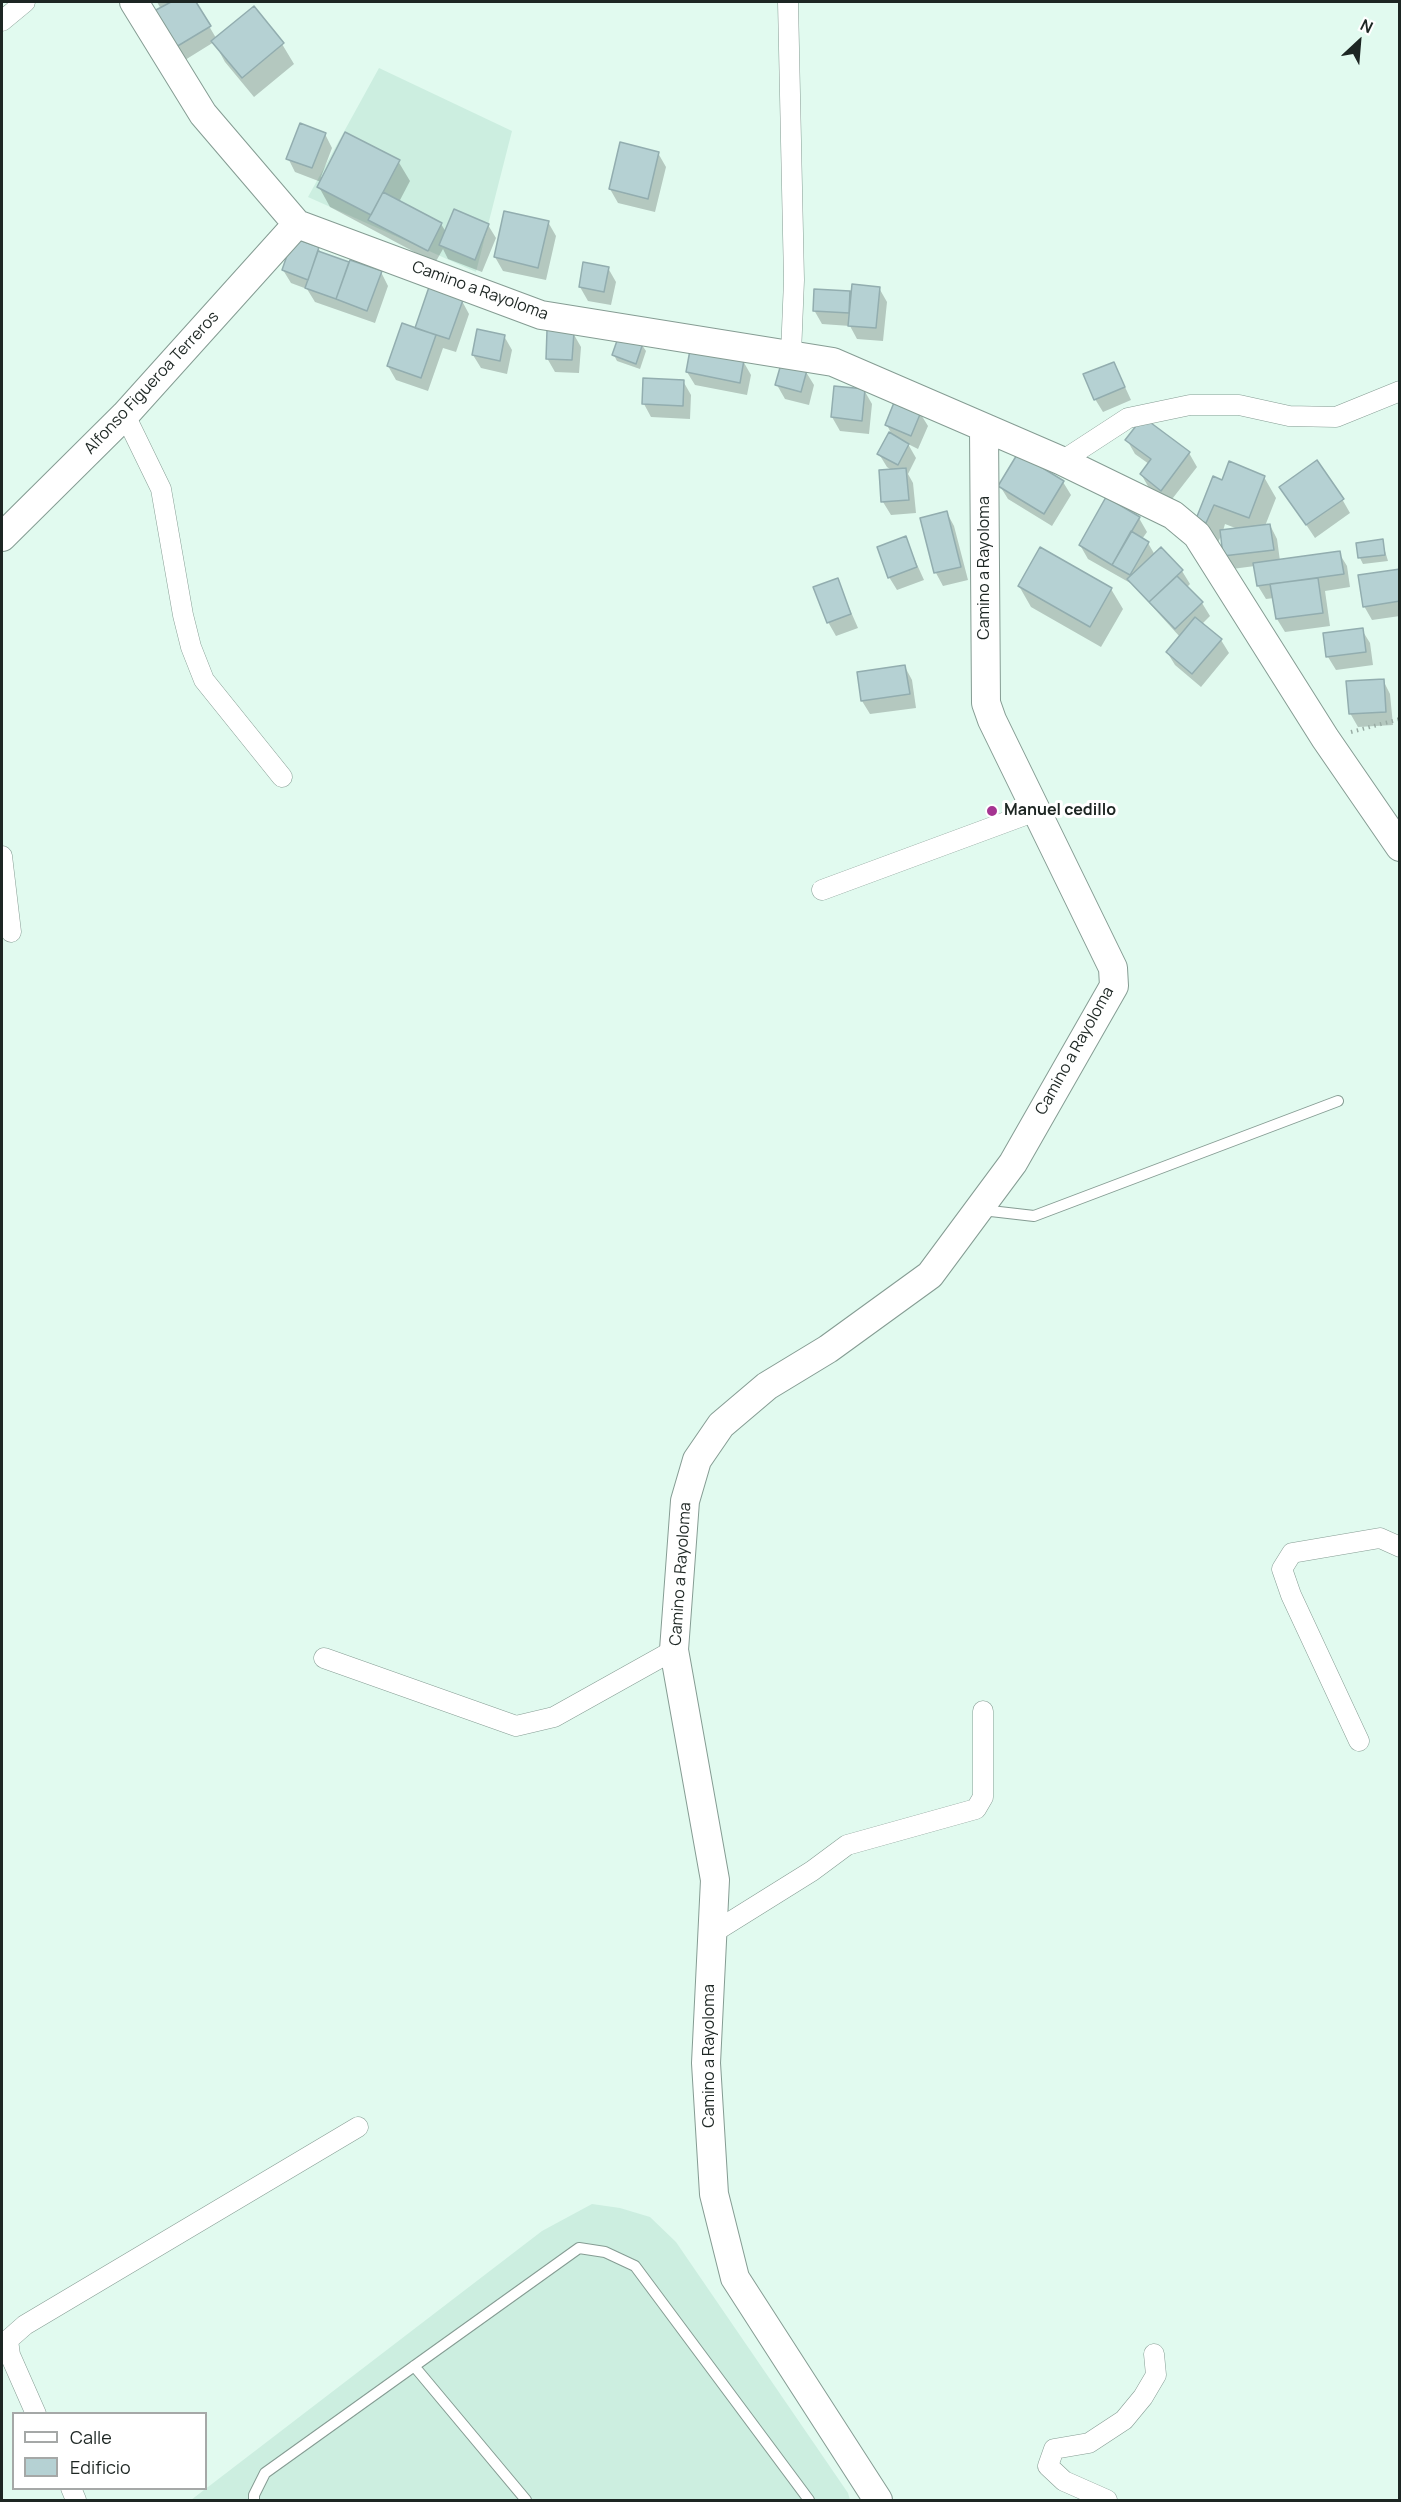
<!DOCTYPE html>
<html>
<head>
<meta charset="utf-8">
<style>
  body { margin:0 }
  #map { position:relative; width:1401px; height:2502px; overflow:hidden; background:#e1faef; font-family:Manrope,sans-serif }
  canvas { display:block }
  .frame { position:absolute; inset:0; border:3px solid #1d2623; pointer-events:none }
  .legend { position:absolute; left:12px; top:2412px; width:195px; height:78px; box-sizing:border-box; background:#fff; border:2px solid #a5a8a7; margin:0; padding:8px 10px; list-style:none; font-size:18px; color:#1d2623 }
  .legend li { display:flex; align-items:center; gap:12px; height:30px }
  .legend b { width:30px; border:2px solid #a5a8a7 }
  .north { position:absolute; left:1329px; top:12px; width:60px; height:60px; -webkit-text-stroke:4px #fff; paint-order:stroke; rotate:26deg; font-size:16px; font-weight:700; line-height:24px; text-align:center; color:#1d2623 }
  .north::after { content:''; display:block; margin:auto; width:21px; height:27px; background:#1d2623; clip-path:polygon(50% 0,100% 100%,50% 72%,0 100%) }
</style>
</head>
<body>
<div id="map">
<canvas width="1401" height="2502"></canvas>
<div class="frame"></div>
<ul class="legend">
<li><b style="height:8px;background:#fff"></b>Calle</li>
<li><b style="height:16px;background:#b5d1d3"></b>Edificio</li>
</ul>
<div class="north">N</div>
</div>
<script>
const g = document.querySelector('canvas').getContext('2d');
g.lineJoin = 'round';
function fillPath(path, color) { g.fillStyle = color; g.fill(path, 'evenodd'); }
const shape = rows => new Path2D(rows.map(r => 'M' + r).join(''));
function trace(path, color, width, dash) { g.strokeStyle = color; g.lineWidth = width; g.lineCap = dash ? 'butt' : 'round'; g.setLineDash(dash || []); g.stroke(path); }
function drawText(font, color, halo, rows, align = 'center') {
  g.font = font + ' Manrope,sans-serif'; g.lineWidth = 6; g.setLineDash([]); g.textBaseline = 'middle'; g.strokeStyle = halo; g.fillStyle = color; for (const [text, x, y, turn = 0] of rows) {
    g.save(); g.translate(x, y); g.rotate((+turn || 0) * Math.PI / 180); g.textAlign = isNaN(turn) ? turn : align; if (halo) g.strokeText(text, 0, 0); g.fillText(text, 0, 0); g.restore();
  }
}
const built = shape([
  [379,68,512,131,476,272,308,197],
  [592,2204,620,2208,650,2217,676,2242,848,2493,850,2500,191,2500,542,2231]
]);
const shadow = shape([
  [157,2,195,2,216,38,282,44,294,64,254,97,225,62,214,42,185,60,156,12,161,9],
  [325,134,332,148,321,177,398,161,410,181,399,202,441,224,446,232,488,225,496,238,482,272,448,259,443,249,435,263,330,207,319,187,321,182,295,172,288,158],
  [658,153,666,167,655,212,618,203,610,189],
  [548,222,556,236,546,280,503,271,495,257],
  [318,248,322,254,381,272,388,286,375,323,315,302,307,289,291,283,283,270],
  [608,268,616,282,611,305,588,301,580,287],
  [879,288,887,302,883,341,857,339,850,326,822,324,814,310,816,290,852,293],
  [462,301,469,314,456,352,443,348,428,391,396,380,388,366,416,330],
  [573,333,581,347,579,373,555,372,547,358],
  [504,336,512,350,507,374,481,368,473,355],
  [642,345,646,351,640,369,617,361,614,355],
  [743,361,751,375,747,395,695,385,687,372],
  [1114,363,1131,400,1103,412,1095,399],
  [806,372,814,385,809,405,785,399,777,385],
  [683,381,691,395,690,419,651,417,644,404],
  [864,390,872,404,869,434,840,431,832,417],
  [920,413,928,426,918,449,908,444,916,458,908,474,913,483,916,513,891,515,883,502,893,471,887,467,879,454,893,437,887,425],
  [1127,440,1189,453,1197,467,1169,503,1149,488,1141,474,1149,464,1135,454],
  [1264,477,1276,498,1265,526,1270,525,1277,539,1280,561,1339,553,1347,566,1350,587,1325,591,1330,626,1285,632,1277,619,1274,598,1266,599,1258,586,1255,566,1232,569,1225,555,1222,533,1218,543,1198,519,1223,482],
  [1225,524,1238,529,1223,531],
  [1063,482,1071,495,1052,526,1008,499,1000,486],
  [1281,487,1342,499,1350,513,1315,538],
  [947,513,954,526,968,580,943,586,936,573,922,519],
  [1139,518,1147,532,1142,539,1148,543,1155,555,1161,549,1182,571,1190,584,1187,587,1202,603,1210,616,1202,624,1221,640,1229,653,1201,687,1175,665,1167,652,1180,637,1132,584,1088,559,1080,545],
  [905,538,924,580,897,590,889,577],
  [1382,541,1388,561,1363,564,1360,558],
  [1400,571,1400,616,1372,620,1364,606],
  [837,580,858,628,836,636,828,622],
  [1019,586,1111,589,1123,609,1101,647,1031,607],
  [1362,630,1370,643,1373,665,1336,670,1328,657],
  [905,667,912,680,916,708,870,714,862,701],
  [1383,680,1390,694,1393,725,1358,727,1350,713]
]);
const building = shape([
  [171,2,196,2,211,26,176,47,154,11,171,2],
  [254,6,284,43,242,78,211,41,254,6],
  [300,123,326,133,312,168,286,159,300,123],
  [345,132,400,160,371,215,317,187,345,132],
  [620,142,659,152,648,199,609,189,620,142],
  [383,192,442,223,428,251,368,220,383,192],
  [454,209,489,224,475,260,439,245,454,209],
  [504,211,549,221,538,268,494,257,504,211],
  [293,238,319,247,308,280,282,270,293,238],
  [318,251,349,262,336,299,305,288,318,251],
  [350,260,382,271,367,311,336,299,350,260],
  [583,262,609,267,604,292,579,287,583,262],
  [852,284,880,287,876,328,848,326,852,284],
  [429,287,463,300,449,339,415,328,429,287],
  [814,289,850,291,849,313,813,311,814,289],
  [402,323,436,335,421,378,387,366,402,323],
  [477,329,505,335,500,361,472,355,477,329],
  [547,330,574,332,572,360,546,359,547,330],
  [619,335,643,343,636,364,612,355,619,335],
  [690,350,744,360,740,383,686,372,690,350],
  [1114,362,1125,387,1094,400,1083,374,1114,362],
  [781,364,807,370,801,392,775,385,781,364],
  [643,378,684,380,683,406,642,404,643,378],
  [834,386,865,389,862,421,831,417,834,386],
  [895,400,921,412,911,436,885,425,895,400],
  [1143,417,1190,452,1161,491,1140,474,1151,459,1125,440,1143,417],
  [889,432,909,444,898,465,877,454,889,432],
  [1018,453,1064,481,1044,514,998,486,1018,453],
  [1317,460,1344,499,1306,525,1279,487,1317,460],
  [1229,461,1265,476,1249,518,1214,505,1206,523,1196,519,1213,476,1222,480,1229,461],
  [906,468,909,500,881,502,879,470,906,468],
  [1106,497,1140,517,1112,565,1079,545,1106,497],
  [947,511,961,567,934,573,920,518,947,511],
  [1270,524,1274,550,1223,556,1220,530,1270,524],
  [1131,531,1149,542,1130,575,1112,565,1131,531],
  [906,536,917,567,888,578,877,547,906,536],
  [1383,539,1385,555,1358,558,1356,543,1383,539],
  [1040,547,1112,588,1090,627,1018,586,1040,547],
  [1161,547,1183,570,1149,602,1127,579,1161,547],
  [1340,551,1344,574,1257,586,1253,563,1340,551],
  [1400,569,1400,601,1363,607,1358,575,1400,569],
  [1177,576,1203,602,1175,629,1149,602,1177,576],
  [838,578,851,614,827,623,813,587,838,578],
  [1318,578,1323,613,1276,619,1270,584,1318,578],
  [1195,617,1222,639,1192,674,1166,652,1195,617],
  [1363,628,1366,652,1326,657,1323,633,1363,628],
  [905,665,910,694,861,701,857,672,905,665],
  [1384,679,1386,712,1349,714,1346,681,1384,679]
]);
const path = shape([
  [1351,732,1400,719]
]);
const lane = shape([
  [982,1210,1034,1216,1338,1101],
  [414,2366,526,2500],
  [254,2500,254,2495,265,2473,579,2248,605,2252,635,2266,809,2500]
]);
const street = shape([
  [788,2,794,280,791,354],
  [2,21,25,2],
  [125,415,161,489,183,615,191,647,204,680,282,777],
  [1062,461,1128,418,1190,405,1239,405,1289,416,1336,417,1400,391],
  [2,856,11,932],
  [822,890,1036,811],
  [324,1658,516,1726,554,1717,674,1650],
  [1359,1741,1291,1595,1282,1569,1292,1553,1380,1538,1400,1547],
  [711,1934,812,1871,847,1845,976,1809,983,1797,983,1711],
  [36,2414,10,2355,8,2340,25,2325,358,2127],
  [71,2488,76,2500],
  [1107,2500,1064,2481,1048,2466,1054,2449,1089,2443,1124,2420,1143,2397,1156,2375,1154,2354]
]);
const secondary = shape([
  [134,2,203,114,297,224,541,315,833,362,1062,461,1173,515,1197,535,1325,738,1400,847],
  [2,537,125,415,297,224],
  [878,2500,735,2278,714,2194,706,2063,715,1880,674,1650,685,1501,697,1460,721,1425,767,1386,828,1349,930,1275,1013,1163,1114,986,1113,968,992,720,986,703,984,429]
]);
const markers = [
  [992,811,6,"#a53491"]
];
const streetNames = [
  ["Camino a Rayoloma",480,291,20],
  ["Alfonso Figueroa Terreros",152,383,-47],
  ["Camino a Rayoloma",985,568,-90],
  ["Camino a Rayoloma",1075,1051,-61],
  ["Camino a Rayoloma",681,1574,-86],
  ["Camino a Rayoloma",710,2056,-90]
];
const poiNames = [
  ["Manuel cedillo",1004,811]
];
fillPath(built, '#cceee0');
fillPath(shadow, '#0003');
fillPath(building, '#b5d1d3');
trace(building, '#92adaf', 1.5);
trace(lane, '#859c93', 12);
trace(street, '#859c93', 21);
trace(secondary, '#859c93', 30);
trace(path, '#99aca4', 4, [1.5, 4.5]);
trace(lane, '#fff', 10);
trace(street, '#fff', 20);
trace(secondary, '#fff', 28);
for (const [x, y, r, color] of markers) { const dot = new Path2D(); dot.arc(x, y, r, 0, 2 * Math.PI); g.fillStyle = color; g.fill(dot); trace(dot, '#fff', 2); }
drawText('16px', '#1d2623', '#fff', streetNames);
drawText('bold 16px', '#1d2623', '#fff', poiNames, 'left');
</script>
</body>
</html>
